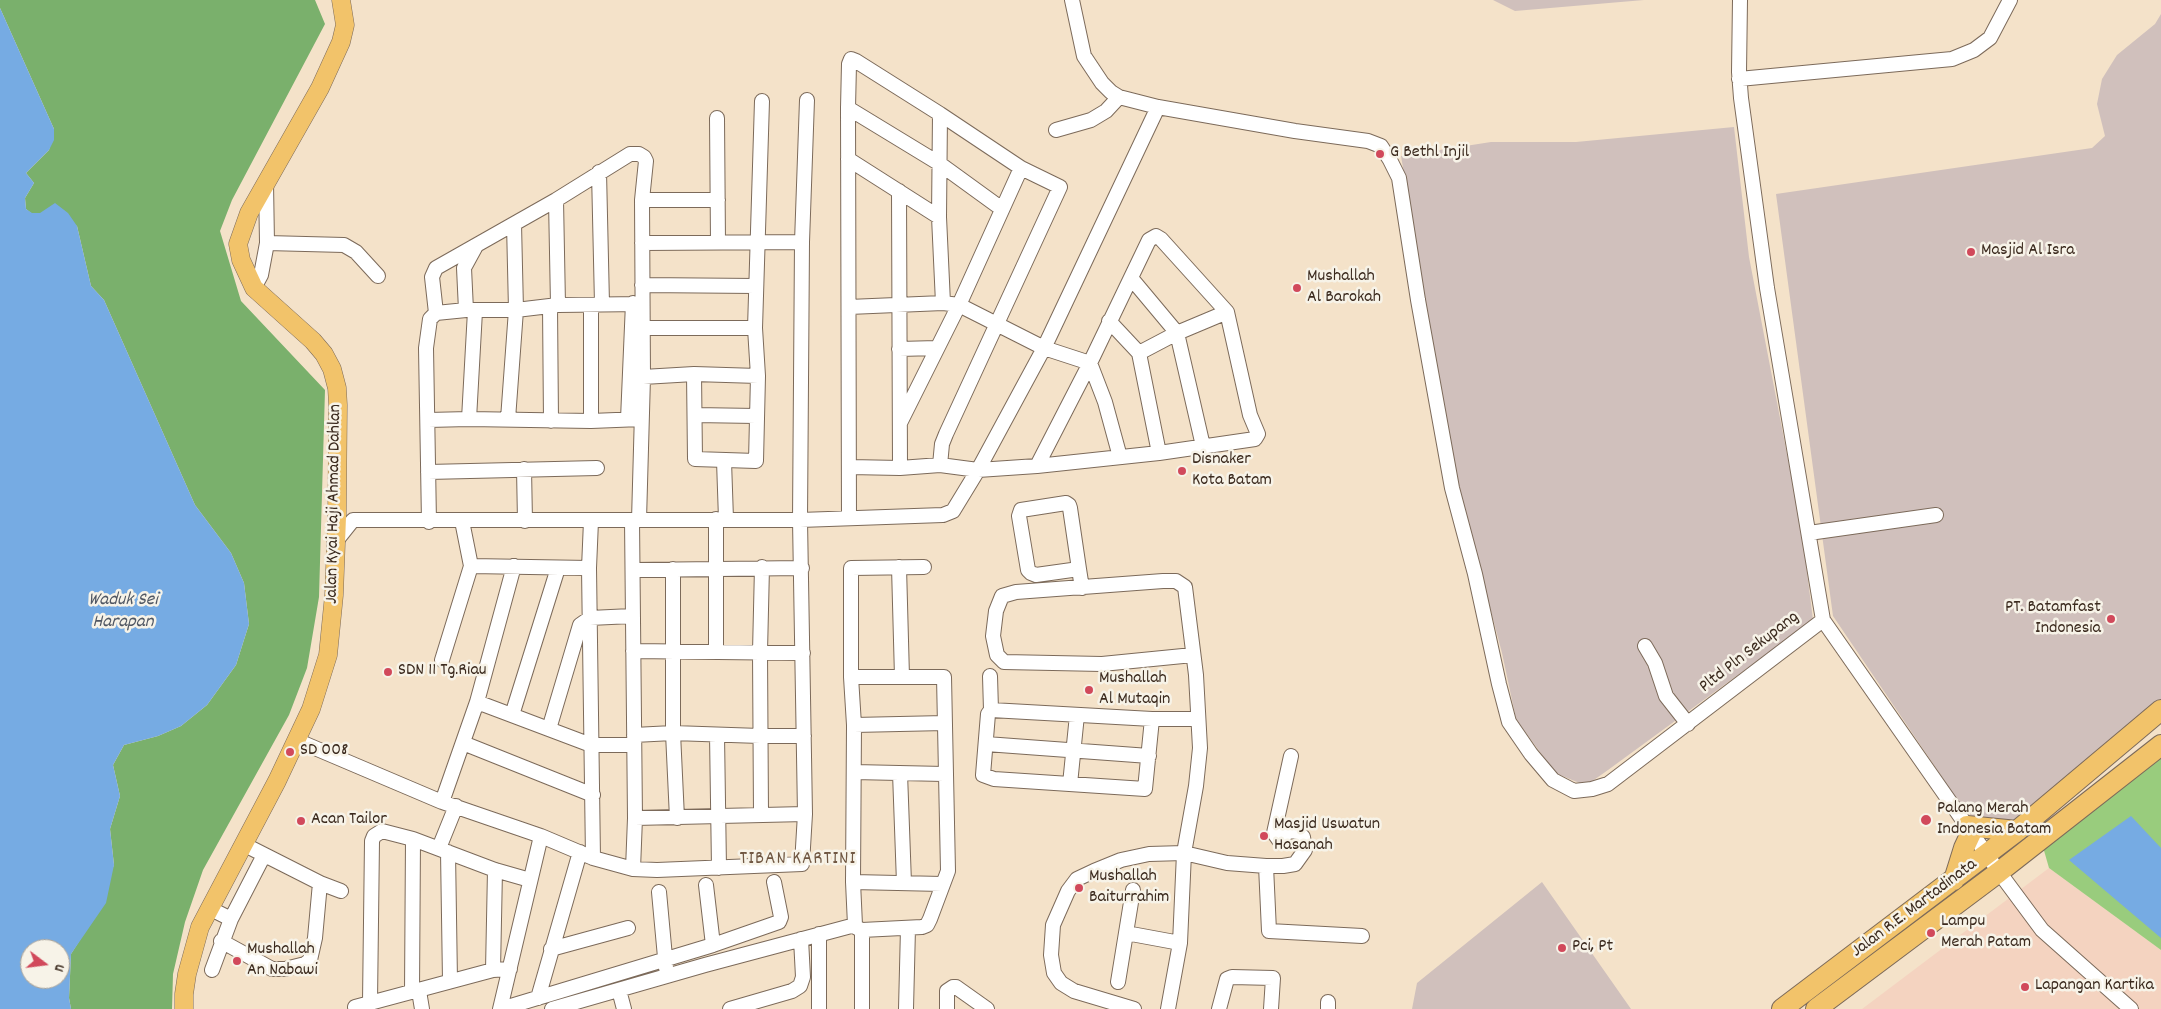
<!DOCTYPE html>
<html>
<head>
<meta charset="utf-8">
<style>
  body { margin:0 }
  #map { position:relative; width:2161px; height:1009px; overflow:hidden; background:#f4e2c9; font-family:Dekko,sans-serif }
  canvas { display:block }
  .north { position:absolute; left:20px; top:939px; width:50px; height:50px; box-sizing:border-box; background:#f7f3e8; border:1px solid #aca397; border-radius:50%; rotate:105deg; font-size:14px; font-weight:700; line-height:20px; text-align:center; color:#3b2a1e }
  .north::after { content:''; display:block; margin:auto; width:18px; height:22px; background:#d1495b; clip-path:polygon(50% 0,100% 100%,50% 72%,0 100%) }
</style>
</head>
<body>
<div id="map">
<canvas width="2161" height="1009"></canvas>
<div class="north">U</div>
</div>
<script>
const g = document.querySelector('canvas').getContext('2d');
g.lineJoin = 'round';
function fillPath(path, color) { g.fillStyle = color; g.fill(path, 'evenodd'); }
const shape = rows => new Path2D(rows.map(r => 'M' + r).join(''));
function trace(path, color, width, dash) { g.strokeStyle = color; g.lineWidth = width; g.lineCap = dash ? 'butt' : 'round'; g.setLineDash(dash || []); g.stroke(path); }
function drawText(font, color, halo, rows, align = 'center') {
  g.font = font + ' Dekko,sans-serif'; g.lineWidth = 5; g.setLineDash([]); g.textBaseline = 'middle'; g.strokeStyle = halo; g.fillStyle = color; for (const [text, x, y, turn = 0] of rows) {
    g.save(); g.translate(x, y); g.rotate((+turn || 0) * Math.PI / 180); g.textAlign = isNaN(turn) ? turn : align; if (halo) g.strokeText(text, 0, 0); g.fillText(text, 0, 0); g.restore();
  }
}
const built = shape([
  [2049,868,2161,950,2161,1009,1862,1009]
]);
const industrial = shape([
  [1493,0,1644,0,1515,11],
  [2161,14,2161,702,2021,819,2005,823,1981,822,1965,811,1833,616,1776,194,2092,148,2105,136,2097,104,2102,79,2117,55,2155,24],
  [1734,127,1749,257,1802,532,1813,620,1608,770,1591,782,1582,784,1555,773,1516,719,1502,653,1457,483,1401,156,1491,142,1576,142],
  [1542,882,1631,1009,1412,1009,1417,983]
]);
const green = shape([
  [2161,745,2161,950,2049,868,2041,840]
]);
const forest = shape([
  [0,0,315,0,325,24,232,200,220,231,241,301,325,390,319,597,307,668,289,715,203,870,185,922,173,974,172,1009,71,1009,69,998,71,954,86,930,114,865,110,829,120,796,113,765,124,745,158,736,181,726,207,705,236,665,249,624,244,583,231,553,195,505,104,300,91,286,77,226,40,213,32,214,26,209,25,198,34,183,26,173,49,150,54,129,0,8]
]);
const water = shape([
  [0,8,54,129,54,140,49,150,26,173,34,183,25,198,26,209,32,213,40,213,55,203,68,213,77,226,91,286,104,300,195,505,231,553,244,583,249,624,236,665,207,705,181,726,158,736,124,745,113,765,120,796,110,829,114,865,106,903,71,954,69,998,71,1009,0,1009],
  [30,949,60,949,60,979,30,979],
  [2131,816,2161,848,2161,938,2069,860]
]);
const minor = shape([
  [1072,0,1084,56,1102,83,1111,92,1119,97,1158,107,1295,131,1368,141,1381,146,1390,160,1399,178,1418,300,1452,488,1475,574,1499,684,1509,722,1531,754,1553,780,1574,791,1592,789,1608,784,1823,620],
  [1740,0,1739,72,1741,98,1767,288,1823,620,1999,872,2042,930,2131,1009],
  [1739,79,1952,59,1974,50,1990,38,2010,0],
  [848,108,940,164,1002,209],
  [940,114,939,217,943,303],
  [717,118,718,243],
  [1056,130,1091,120,1106,111,1119,97],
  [848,159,939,217],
  [599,172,602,304],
  [899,191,900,468],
  [556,200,558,305],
  [642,200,718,200],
  [802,242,807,100],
  [267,243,344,245,356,252,378,276],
  [1131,278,1177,333,1203,446],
  [642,285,756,286],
  [254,288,261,275,267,243,266,183],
  [550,306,551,421],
  [849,307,943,303,959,305,1044,348,1090,363,1105,402,1120,457],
  [466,310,464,268,476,246],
  [436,313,432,277,436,268,556,200,630,154,639,154,644,157,646,161,642,200,643,377,639,520],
  [1109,321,1139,353],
  [643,328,755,328],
  [899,349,937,348],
  [694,374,695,459,756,461,758,376,755,328,762,101],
  [643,377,694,374,758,376],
  [695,415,756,416],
  [469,419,475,311],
  [508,419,516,310,514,224],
  [628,419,633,303],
  [428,420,469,419,591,421,641,419],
  [591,421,591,305],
  [900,423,959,305,1021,168],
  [1159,453,1139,353,1177,333,1227,312],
  [724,461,726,519],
  [850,467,900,468,940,465,978,470,1037,466,1159,453,1255,439,1258,434,1250,415,1227,312,1161,239,1156,236,1149,240,1090,363,1037,466],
  [524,469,525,521],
  [428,472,597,468],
  [849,518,848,108,849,64,851,59,856,61,940,114,1021,168,1060,187,946,434,942,444,940,465],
  [716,519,716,651],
  [632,520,635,818,633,869],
  [591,521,589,568,593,858],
  [429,522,426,348,430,319,436,313,466,310,516,310,558,305,642,304],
  [1809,533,1936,515],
  [337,540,353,520,800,520,943,515,953,511,978,470,1044,348,1158,107],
  [471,566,589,568],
  [899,567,902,677],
  [673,569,673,733,677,818],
  [1079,569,1036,575,1031,573,1028,570,1019,516,1021,510,1066,503,1069,505,1070,508,1079,569,1082,588],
  [633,570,802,568],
  [1645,646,1655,663,1666,696,1688,724],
  [633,651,803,653],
  [442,660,471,566,462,521],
  [990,676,991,710],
  [851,677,944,677,948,871,930,919,927,925,922,927,862,930,857,928,855,925,853,882,854,725,851,677,851,568,924,567],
  [477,702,591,745,633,745],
  [512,715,558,568],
  [1152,719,1145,789,994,779,983,775,988,714,991,710,1152,719,1198,719],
  [854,725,945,723],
  [549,729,580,625,590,618,632,616],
  [634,735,673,733,760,736,804,736],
  [717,735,719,868],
  [296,740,442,802,541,836,593,858,633,869,657,870,802,864,805,814,800,520,802,242,642,243],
  [463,743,593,795],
  [986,744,1149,756],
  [854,772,944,774],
  [900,773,904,883],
  [1070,784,1077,715],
  [442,802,477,702,514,566],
  [761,815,760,652,762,567],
  [635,818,805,814],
  [243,844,320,883,341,891],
  [439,848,456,806],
  [448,852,450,981],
  [1266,866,1269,931,1362,936],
  [853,882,942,884],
  [706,885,713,945],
  [659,892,666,968],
  [209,908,231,919,212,970],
  [231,919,264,855],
  [862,930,862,1009],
  [1126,933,1180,943],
  [819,934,819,1009],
  [221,941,272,969,285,969,305,964,310,960,315,938,320,883],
  [551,949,628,928],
  [493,970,495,870],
  [1118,982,1133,890],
  [619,990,624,1009],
  [419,991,422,1009],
  [412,992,413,839,495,870,530,880],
  [538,998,580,852],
  [370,1002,372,841,374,836,382,831,413,839],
  [1328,1002,1328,1009],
  [355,1007,493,970,510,969],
  [500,1009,541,836],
  [501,1009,713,945,779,922,781,917,774,882],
  [552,1009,705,965,855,925],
  [730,1009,792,991,800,986,803,977,801,939],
  [906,1009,908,928],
  [947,1009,947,991,953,987,956,987,987,1009],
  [1134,1009,1074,991,1061,983,1054,973,1051,955,1053,925,1068,891,1077,879,1094,871,1121,860,1149,854,1184,853,1227,863,1266,866,1283,866,1295,864,1305,850,1303,837,1298,832,1291,831,1284,834,1279,840,1274,833,1291,756],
  [1168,1009,1180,943,1184,853,1196,786,1200,748,1196,675,1185,587,1176,581,1163,581,1016,592,1002,596,996,611,993,636,997,655,1004,662,1102,664,1193,655],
  [1219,1009,1227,979,1232,977,1273,978,1271,1009]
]);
const major = shape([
  [184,1009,184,994,187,974,200,927,277,781,311,709,328,655,334,595,337,517,338,405,337,388,332,369,324,354,313,341,254,288,241,260,238,244,249,213,320,88,341,42,345,25,341,0]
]);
const highway = shape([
  [1967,826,2017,831],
  [1954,880,1964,848,1971,833],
  [1782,1009,2017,831,2161,710],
  [1816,1009,1999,872,2161,745]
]);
const markers = [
  [1380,154,5,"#d1495b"],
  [1971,252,5,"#d1495b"],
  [1297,288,5,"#d1495b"],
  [1182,471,5,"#d1495b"],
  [2111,619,5,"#d1495b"],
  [388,672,5,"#d1495b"],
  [1089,690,5,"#d1495b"],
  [290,752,5,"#d1495b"],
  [1926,820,6,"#d1495b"],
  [301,821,5,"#d1495b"],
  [1264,836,5,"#d1495b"],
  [1079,888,5,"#d1495b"],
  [1931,933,5,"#d1495b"],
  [1562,948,5,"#d1495b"],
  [237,961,5,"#d1495b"],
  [2025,987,5,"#d1495b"]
];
const poiNames = [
  ["G Bethl Injil",1390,154],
  ["Masjid Al Isra",1981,252],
  ["Mushallah",1307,278],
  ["Al Barokah",1307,299],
  ["Disnaker",1192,461],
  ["Kota Batam",1192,482],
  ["PT. Batamfast",2101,609,"right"],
  ["Indonesia",2101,630,"right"],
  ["SDN 11 Tg.Riau",398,672],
  ["Mushallah",1099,680],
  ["Al Mutaqin",1099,701],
  ["SD 008",300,752],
  ["Palang Merah",1937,810],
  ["Indonesia Batam",1937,831],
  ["Acan Tailor",311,821],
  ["Masjid Uswatun",1274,826],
  ["Hasanah",1274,847],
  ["Mushallah",1089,878],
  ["Baiturrahim",1089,899],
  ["Lampu",1941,923],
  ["Merah Patam",1941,944],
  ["Pci, Pt",1572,948],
  ["Mushallah",247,951],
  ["An Nabawi",247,972],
  ["Lapangan Kartika",2035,987]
];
const streetNames = [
  ["Jalan Kyai Haji Ahmad Dahlan",335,504,-89],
  ["Pltd Pln Sekupang",1750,653,-38],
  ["Jalan R.E. Martadinata",1915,909,-37]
];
const waterNames = [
  ["Waduk Sei",123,601],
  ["Harapan",123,623]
];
const neighbourhoodNames = [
  ["TIBAN KARTINI",798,860]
];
fillPath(built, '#f4d3c0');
fillPath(industrial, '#d0c0bc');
fillPath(green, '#99cc7d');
fillPath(forest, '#7ab06c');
fillPath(water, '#76abe3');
trace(minor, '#7c6a5a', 16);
trace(major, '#7c6a5a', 19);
trace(highway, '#7c6a5a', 22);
trace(minor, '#fff', 14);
trace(major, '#f2c36a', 18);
trace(highway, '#f2c36a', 20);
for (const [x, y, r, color] of markers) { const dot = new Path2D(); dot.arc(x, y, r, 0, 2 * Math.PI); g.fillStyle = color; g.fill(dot); trace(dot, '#f7f3e8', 2); }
drawText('18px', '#3b2a1e', '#f7f3e8', poiNames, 'left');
drawText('18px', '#3b2a1e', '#f7f3e8', streetNames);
drawText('italic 19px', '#505763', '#f7f3e8', waterNames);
g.letterSpacing = '1px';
drawText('19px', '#705742', '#f7f3e8', neighbourhoodNames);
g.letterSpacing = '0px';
</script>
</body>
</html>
